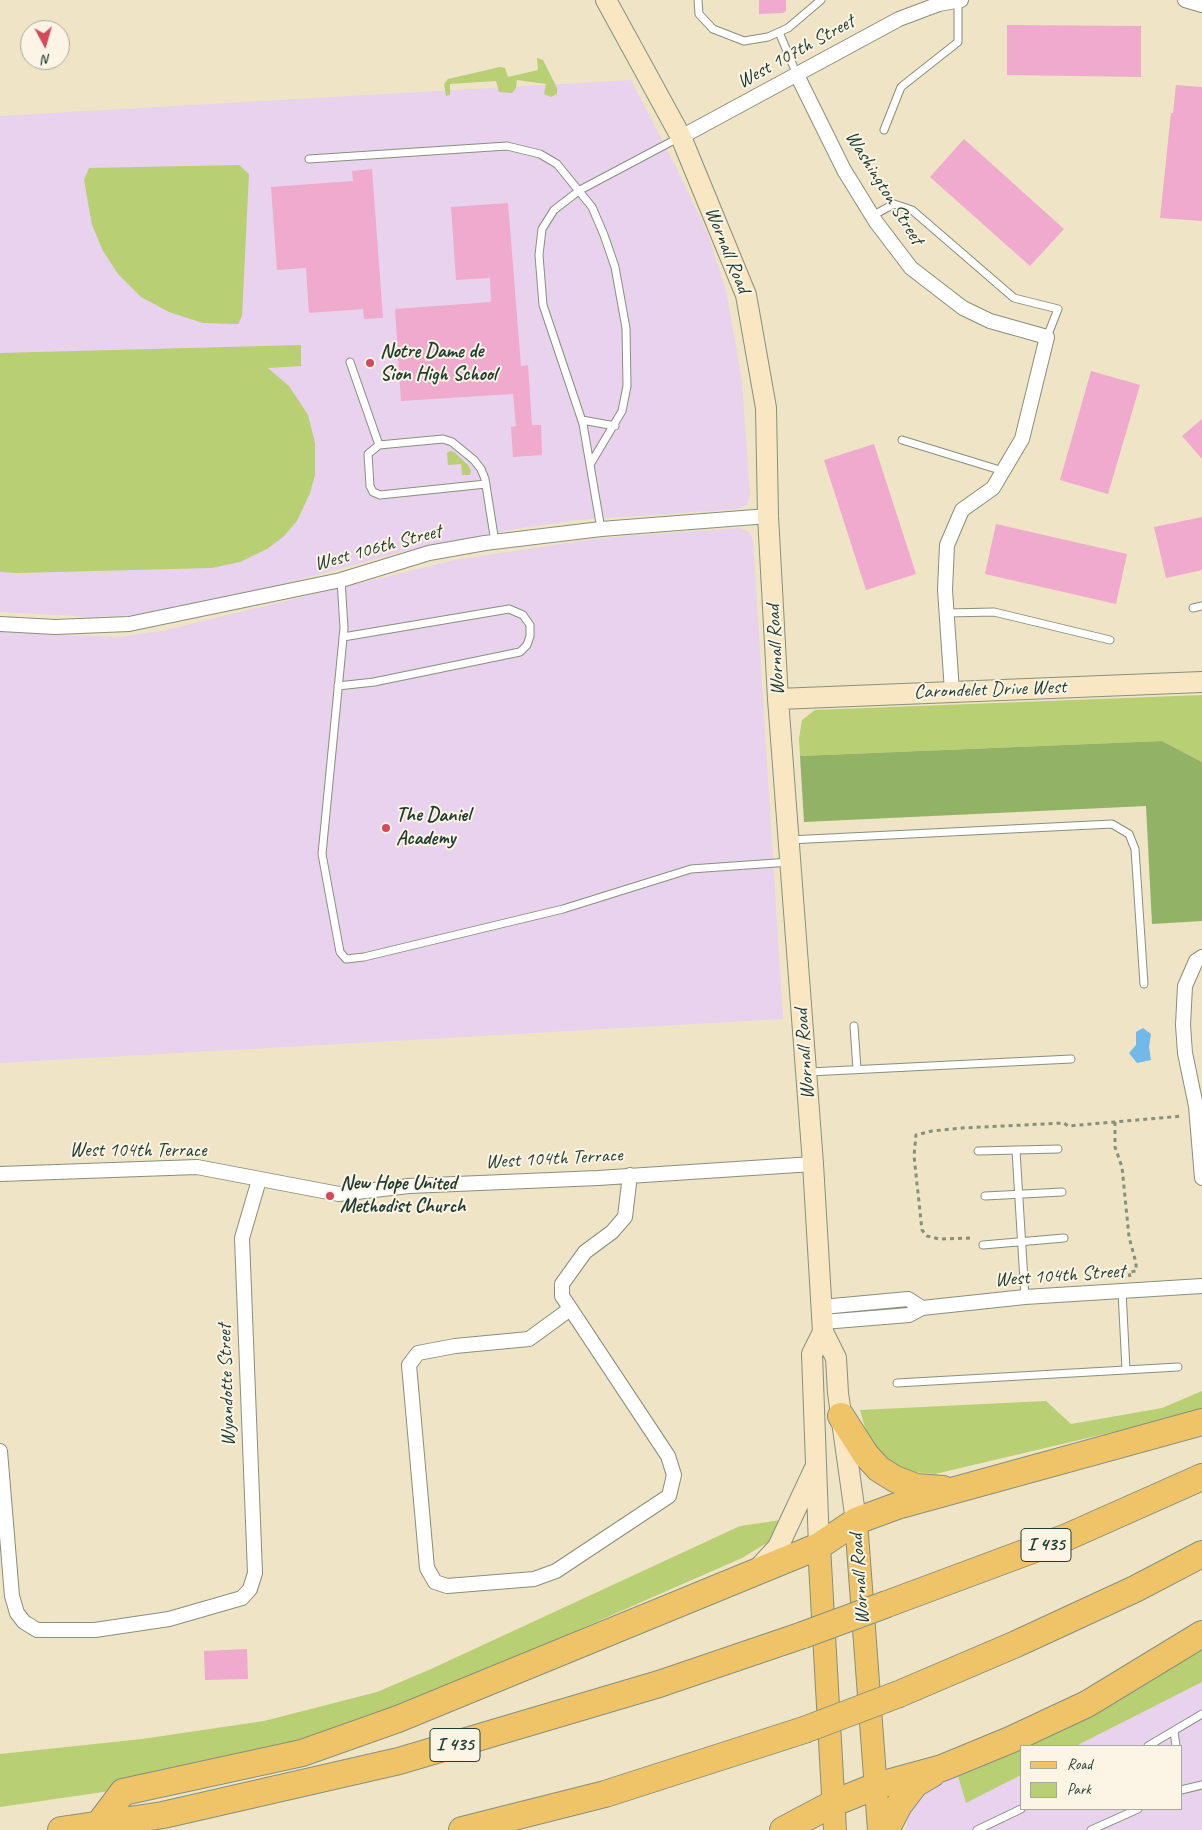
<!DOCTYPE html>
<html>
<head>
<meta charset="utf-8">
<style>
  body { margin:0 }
  #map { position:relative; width:1202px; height:1830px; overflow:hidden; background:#efe4c5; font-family:Caveat,sans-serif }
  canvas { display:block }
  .legend { position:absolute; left:1020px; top:1745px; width:162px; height:65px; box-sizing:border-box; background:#fcf5e5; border:1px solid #a4ab9e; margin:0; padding:6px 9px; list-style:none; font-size:15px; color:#1f3d34 }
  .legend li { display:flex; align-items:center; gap:10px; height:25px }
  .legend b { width:25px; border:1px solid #a4ab9e }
  .north { position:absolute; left:20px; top:20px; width:50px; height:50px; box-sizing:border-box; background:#fcf5e5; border:1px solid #a4ab9e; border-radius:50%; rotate:174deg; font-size:14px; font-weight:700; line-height:20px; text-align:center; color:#1f3d34 }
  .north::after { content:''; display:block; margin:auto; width:18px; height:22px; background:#d1495b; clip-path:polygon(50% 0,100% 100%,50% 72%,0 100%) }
</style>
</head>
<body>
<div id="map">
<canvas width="1202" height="1830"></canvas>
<ul class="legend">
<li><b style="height:6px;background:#efc469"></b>Road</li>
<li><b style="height:14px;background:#b8cf74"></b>Park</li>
</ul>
<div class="north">N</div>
</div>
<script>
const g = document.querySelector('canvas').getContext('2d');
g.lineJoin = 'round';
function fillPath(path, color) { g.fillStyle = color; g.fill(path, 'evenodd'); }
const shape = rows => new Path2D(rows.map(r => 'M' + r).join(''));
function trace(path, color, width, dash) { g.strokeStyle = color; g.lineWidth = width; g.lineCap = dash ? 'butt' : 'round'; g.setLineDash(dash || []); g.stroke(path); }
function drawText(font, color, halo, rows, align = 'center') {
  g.font = font + ' Caveat,sans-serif'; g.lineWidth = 4; g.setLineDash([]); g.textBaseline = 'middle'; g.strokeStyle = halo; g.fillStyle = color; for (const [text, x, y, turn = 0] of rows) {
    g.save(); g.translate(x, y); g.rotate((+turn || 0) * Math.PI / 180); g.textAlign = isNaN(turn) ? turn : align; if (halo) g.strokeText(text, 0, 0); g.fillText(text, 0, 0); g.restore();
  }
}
const built = shape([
  [631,80,680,175,708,235,726,290,742,382,750,495,747,505,739,509,578,520,515,529,401,552,273,587,134,615,92,617,0,612,0,116],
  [739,528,749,532,753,540,783,1019,0,1063,0,632,118,637,162,631,455,560,601,538],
  [1202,1682,1202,1830,906,1830,908,1814,916,1798,931,1786,957,1773,966,1802,1021,1775,1021,1809,1181,1809,1181,1746,1076,1746]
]);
const green = shape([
  [537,58,543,60,557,88,557,94,551,97,544,94,546,84,517,80,516,88,512,93,499,92,496,81,450,84,450,95,446,96,444,84,448,79,500,67,505,68,508,77,538,70],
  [239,165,249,174,242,316,238,324,203,323,169,312,141,297,118,274,103,251,92,225,84,180,89,168],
  [301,345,301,366,268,368,289,386,308,415,315,443,315,475,310,493,297,521,283,537,267,549,240,562,211,568,17,573,0,572,0,353],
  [450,451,454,452,468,465,471,471,470,475,462,475,461,464,448,465,447,453],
  [1202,695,1202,762,1162,741,800,756,799,739,802,720,815,710],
  [1202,1391,1202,1411,935,1474,904,1471,884,1458,866,1431,860,1410,1046,1401,1071,1424,1162,1408],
  [781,1520,770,1541,742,1558,400,1708,249,1757,117,1790,0,1807,0,1754,142,1739,264,1721,377,1692,431,1669,740,1526],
  [1202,1647,1202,1682,1076,1746,1024,1746],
  [1021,1747,1021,1775,966,1803,957,1773]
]);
const forest = shape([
  [1162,741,1202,762,1202,921,1152,924,1146,806,804,822,800,756]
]);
const water = shape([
  [1143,1028,1151,1034,1149,1047,1151,1060,1137,1063,1129,1053,1136,1045,1136,1032]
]);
const building = shape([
  [786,0,786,11,783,13,759,14,759,0],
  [1007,25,1141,26,1141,77,1007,75],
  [1176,85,1202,87,1202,221,1160,218,1171,113,1173,113],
  [964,139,1064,229,1030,266,930,177],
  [372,169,383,318,364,319,363,309,309,313,306,268,277,270,271,187,353,181,352,171],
  [508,203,521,366,528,365,532,425,541,425,542,455,513,457,511,427,516,426,513,394,401,401,395,309,491,302,490,278,456,280,451,207],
  [1091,371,1140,385,1108,494,1060,480],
  [1202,419,1202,459,1182,436],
  [874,444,916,574,866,590,824,460],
  [1202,517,1202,570,1166,578,1154,527],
  [996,524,1127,554,1116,604,985,574],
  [247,1649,248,1679,205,1680,204,1651]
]);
const path = shape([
  [1115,1122,1115,1147,1122,1167,1129,1237,1136,1263,1136,1271,1129,1272,1130,1277],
  [970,1238,939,1239,927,1236,922,1230,914,1156,916,1135,932,1131,962,1128,1064,1123,1068,1126,1183,1116]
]);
const lane = shape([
  [698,0,699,14,713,29,744,41,768,37,788,28,821,0],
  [779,32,797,75],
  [884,130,901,87,958,42,958,0],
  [309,159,507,146,540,154,557,164,592,207,604,235,615,267,626,328,627,386,622,411,591,463],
  [872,216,894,204,912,210,1014,298,1058,309,1047,337],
  [350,362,379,445],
  [582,420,615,426],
  [902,440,1003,471],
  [486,484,380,495,373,492,370,486,368,454,379,445,443,439,452,442,474,460,481,469,485,479,495,542],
  [601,529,583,424,543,305,539,255,542,229,554,210,580,190,680,137],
  [341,580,344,628,322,854,340,952,346,959,364,957,563,909,691,869,790,862],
  [1193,608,1202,606],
  [947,613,994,612,1110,640],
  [338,686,374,682,520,652,527,645,530,636,530,625,523,615,509,609,343,637],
  [789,840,1112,824,1129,834,1135,849,1144,984],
  [854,1026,857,1069],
  [809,1072,1071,1059],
  [978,1151,1058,1149],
  [1016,1151,1025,1297],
  [985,1196,1062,1192],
  [983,1245,1064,1238],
  [1122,1291,1126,1370],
  [897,1383,1178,1367],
  [1174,1731,1176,1746],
  [1148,1746,1202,1714],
  [1181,1790,1202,1785],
  [977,1830,1021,1809],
  [1091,1830,1138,1809]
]);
const street = shape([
  [1185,0,1202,5],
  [797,75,844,170,876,222,911,268,963,308,990,321,1047,337,1022,439,993,488,962,510,947,545,945,590,952,691],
  [681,137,899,19,939,4,961,0],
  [0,624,55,627,129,624,341,580,429,553,485,543,601,529,768,516],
  [1202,957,1196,961,1185,986,1183,1025,1185,1053,1196,1106,1202,1178],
  [0,1174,197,1167,339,1194,409,1186,598,1178,813,1164],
  [822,1307,908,1299,922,1308],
  [570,1309,529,1339,455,1346,418,1353,409,1365,427,1568,435,1582,447,1586,534,1579,556,1571,669,1496,674,1475,668,1456,562,1296,562,1284,585,1252,612,1232,625,1217,630,1175],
  [823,1322,909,1315,922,1308,1025,1297,1202,1286],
  [0,1451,12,1596,17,1613,24,1622,37,1630,95,1630,169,1619,242,1598,250,1589,255,1573,242,1238,259,1180]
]);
const secondary = shape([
  [606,0,681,137,746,295,766,408,768,516,778,699,813,1164,823,1332,836,1358,838,1393,856,1521],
  [778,699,1202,682],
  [819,1546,812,1354,823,1332],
  [757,1570,778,1547,814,1470]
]);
const primary = shape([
  [856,1521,879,1830],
  [819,1546,835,1830]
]);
const highway = shape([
  [841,1416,866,1455,879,1469,895,1479,916,1487,943,1489],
  [887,1604,1067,1537,1202,1477],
  [899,1694,1016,1644,1135,1589,1202,1554],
  [99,1824,123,1792,302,1753,398,1719,795,1556,819,1546,856,1521,897,1506,1202,1422],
  [61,1830,163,1815,399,1761,659,1684,803,1635],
  [462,1830,605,1794,804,1730],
  [783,1830,834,1803,876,1786,942,1768,1010,1740,1087,1704,1202,1634],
  [886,1830,899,1805,915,1784,932,1774]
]);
const highwayBridge = shape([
  [803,1635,887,1604],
  [804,1730,899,1694]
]);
const markers = [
  [370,363,5,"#d1495b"],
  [386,828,5,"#d1495b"],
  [330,1196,5,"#d1495b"]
];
const shields = [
  [1046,1545,50],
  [455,1745,50]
];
const shieldNames = [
  ["I 435",1046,1545],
  ["I 435",455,1745]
];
const streetNames = [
  ["West 107th Street",796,52,-29],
  ["Washington Street",884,188,58],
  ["Wornall Road",727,250,68],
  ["West 106th Street",378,548,-15],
  ["Wornall Road",776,650,-93],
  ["Carondelet Drive West",990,690,-2],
  ["Wornall Road",805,1054,-94],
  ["West 104th Terrace",138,1151],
  ["West 104th Terrace",554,1159,-3],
  ["West 104th Street",1060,1276,-4],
  ["Wyandotte Street",227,1385,-92],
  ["Wornall Road",860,1579,-94]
];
const poiNames = [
  ["Notre Dame de",380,352],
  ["Sion High School",380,375],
  ["The Daniel",396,816],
  ["Academy",396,839],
  ["New Hope United",340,1184],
  ["Methodist Church",340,1207]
];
fillPath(built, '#e8d2ee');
fillPath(green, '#b8cf74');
fillPath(forest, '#92b266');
fillPath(water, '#71b9e8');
fillPath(building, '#efaace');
trace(lane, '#87907c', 9);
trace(street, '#87907c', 16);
trace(secondary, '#87907c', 22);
trace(primary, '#87907c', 24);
trace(highway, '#87907c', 28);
trace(path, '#87907c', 3, [4, 4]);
trace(lane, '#fff', 7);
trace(street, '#fff', 14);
trace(secondary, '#f9e7c3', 20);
trace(primary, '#efc469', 22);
trace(highway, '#efc469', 26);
trace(highwayBridge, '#87907c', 28, []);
trace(highwayBridge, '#efc469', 26);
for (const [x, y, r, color] of markers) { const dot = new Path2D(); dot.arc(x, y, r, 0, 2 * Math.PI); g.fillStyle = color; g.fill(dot); trace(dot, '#fcf5e5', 2); }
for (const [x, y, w] of shields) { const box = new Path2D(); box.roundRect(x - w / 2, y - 16.5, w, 33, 4); g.fillStyle = '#fcf5e5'; g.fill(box); trace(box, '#1f3d34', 1); }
drawText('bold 19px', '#1f3d34', null, shieldNames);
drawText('20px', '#1f3d34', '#fcf5e5', streetNames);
drawText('bold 20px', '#1f3d34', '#fcf5e5', poiNames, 'left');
</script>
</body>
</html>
